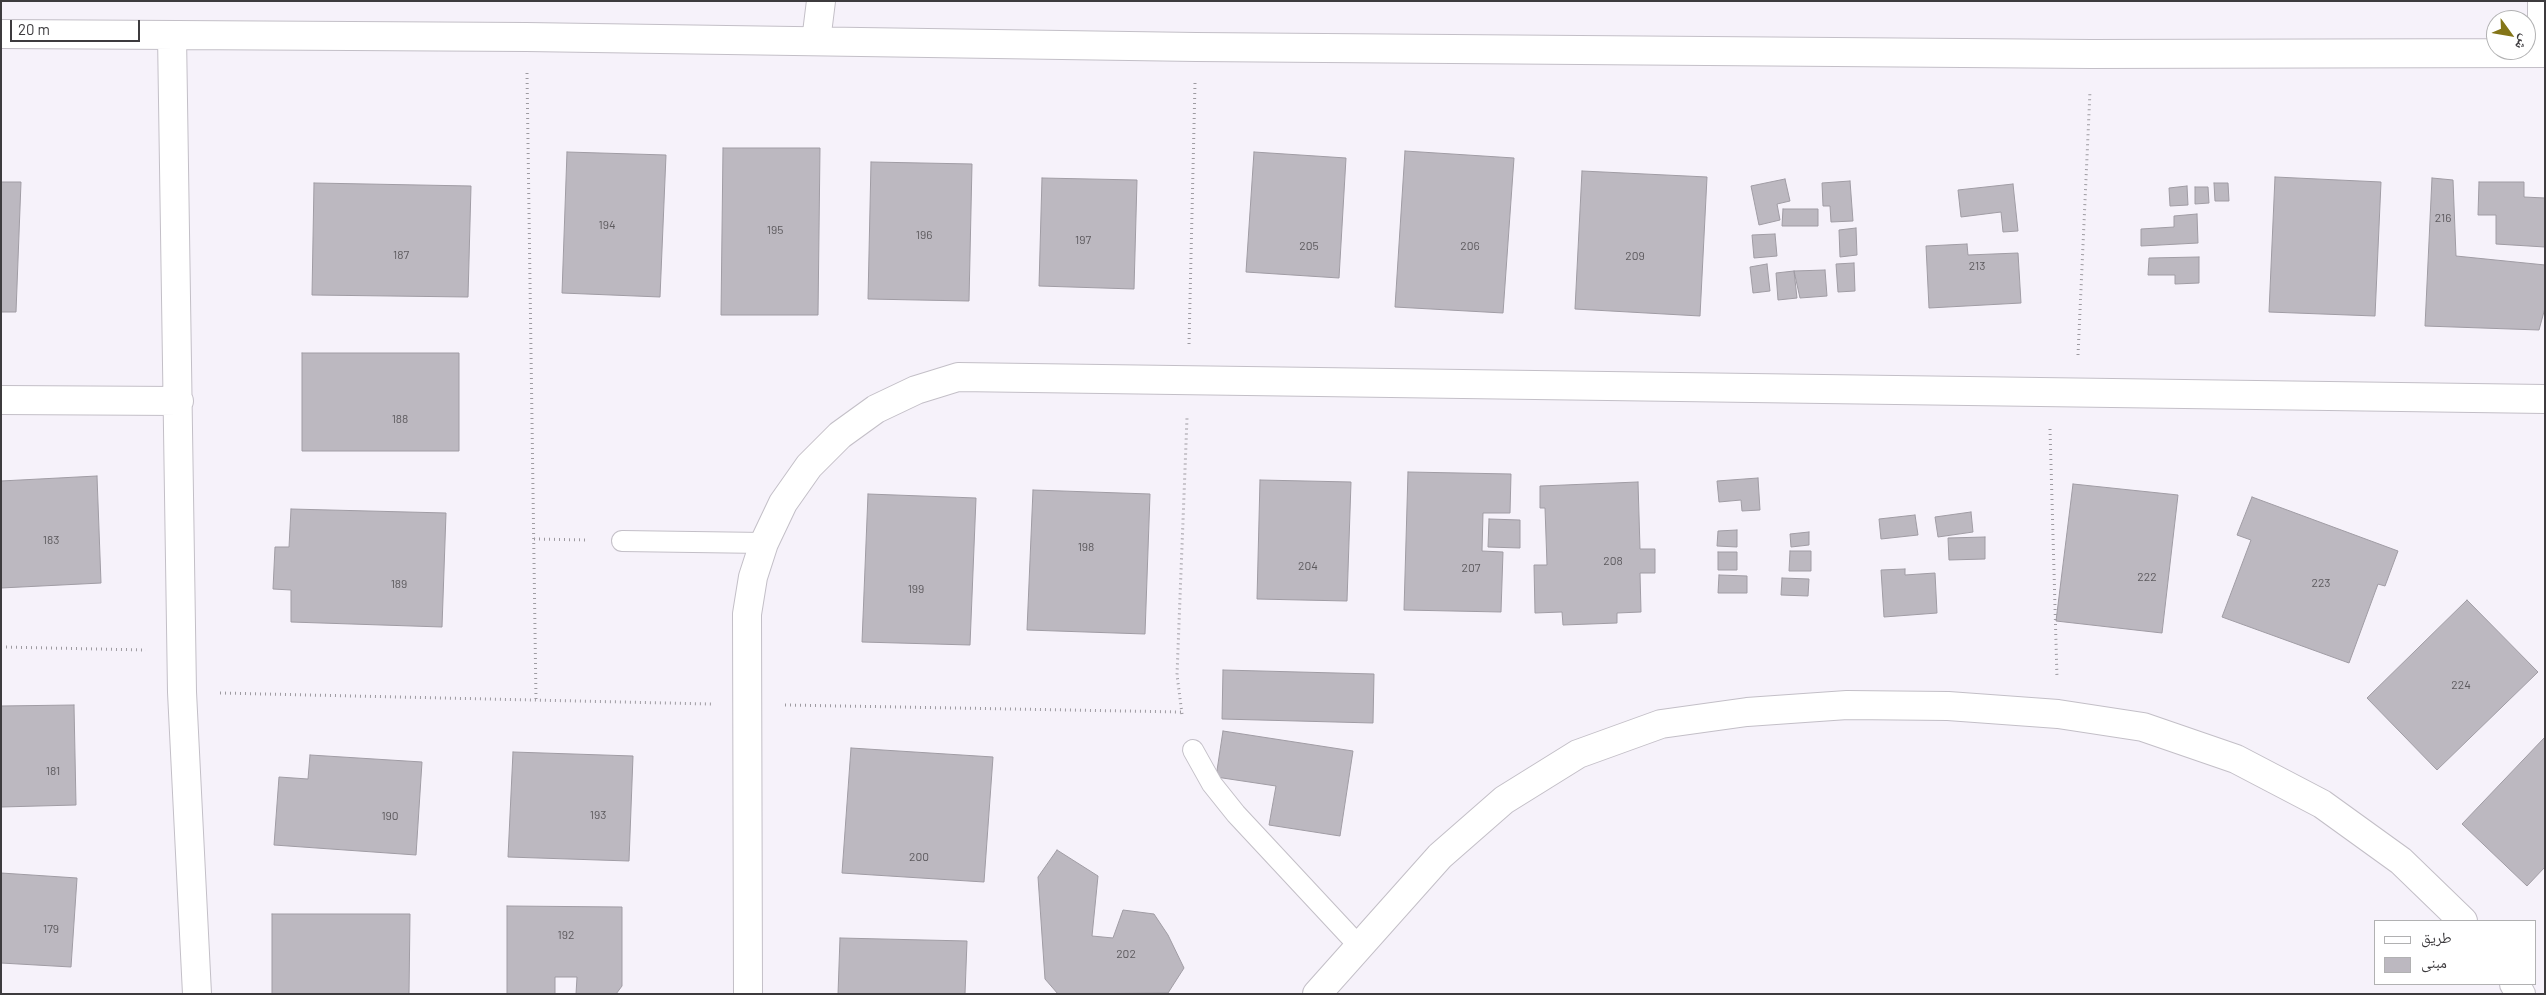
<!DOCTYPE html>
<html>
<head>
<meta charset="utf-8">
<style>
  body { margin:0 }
  #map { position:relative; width:2546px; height:995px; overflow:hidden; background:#f6f2fa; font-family:Barlow,"Noto Naskh Arabic",sans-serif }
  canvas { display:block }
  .frame { position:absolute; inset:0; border:2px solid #3d3b3e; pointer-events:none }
  .legend { position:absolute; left:2374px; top:920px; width:162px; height:65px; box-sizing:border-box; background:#fff; border:1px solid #b1b1b2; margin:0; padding:6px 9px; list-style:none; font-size:15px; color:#3d3b3e }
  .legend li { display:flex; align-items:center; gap:10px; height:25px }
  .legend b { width:25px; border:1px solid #b1b1b2 }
  .north { position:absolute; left:2486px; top:10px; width:50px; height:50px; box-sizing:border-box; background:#fff; border:1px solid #b1b1b2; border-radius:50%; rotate:122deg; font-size:14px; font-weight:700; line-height:20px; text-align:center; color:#3d3b3e }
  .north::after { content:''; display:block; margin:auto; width:18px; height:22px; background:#847518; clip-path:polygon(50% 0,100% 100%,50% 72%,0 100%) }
  .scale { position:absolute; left:10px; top:20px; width:130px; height:22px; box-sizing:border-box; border:2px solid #3d3b3e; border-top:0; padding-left:6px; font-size:15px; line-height:18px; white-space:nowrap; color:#3d3b3e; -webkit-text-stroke:4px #fff; paint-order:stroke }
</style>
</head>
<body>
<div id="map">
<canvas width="2546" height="995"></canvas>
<div class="frame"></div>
<ul class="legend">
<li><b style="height:6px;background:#fff"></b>طريق</li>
<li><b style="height:14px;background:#bcb8c0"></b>مبنى</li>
</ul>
<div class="north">ش</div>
<div class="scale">20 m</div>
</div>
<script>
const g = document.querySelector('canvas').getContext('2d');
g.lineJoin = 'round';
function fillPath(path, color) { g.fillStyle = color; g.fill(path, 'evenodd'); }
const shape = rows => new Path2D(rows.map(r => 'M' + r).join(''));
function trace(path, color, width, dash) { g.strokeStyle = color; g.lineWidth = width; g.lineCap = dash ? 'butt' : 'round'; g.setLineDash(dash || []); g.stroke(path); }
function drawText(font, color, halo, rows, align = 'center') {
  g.font = font + ' Barlow,sans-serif'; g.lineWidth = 4; g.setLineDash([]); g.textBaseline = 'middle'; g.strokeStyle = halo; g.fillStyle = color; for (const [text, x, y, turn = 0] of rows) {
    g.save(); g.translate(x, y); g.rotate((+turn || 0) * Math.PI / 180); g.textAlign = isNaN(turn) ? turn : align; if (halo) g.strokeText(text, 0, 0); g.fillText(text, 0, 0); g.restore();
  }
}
const building = shape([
  [723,148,820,148,818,315,721,315,723,148],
  [1405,151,1514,158,1503,313,1395,307,1405,151],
  [567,152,666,155,660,297,562,293,567,152],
  [1254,152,1346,158,1339,278,1246,272,1254,152],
  [871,162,972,164,969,301,868,299,871,162],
  [1582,171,1707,177,1700,316,1575,309,1582,171],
  [2275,177,2381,182,2375,316,2269,312,2275,177],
  [1042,178,1137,180,1134,289,1039,286,1042,178],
  [2432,178,2453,180,2456,256,2545,265,2545,308,2539,330,2425,326,2432,178],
  [1785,179,1790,201,1777,204,1780,220,1759,225,1751,186,1785,179],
  [1850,181,1853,221,1831,222,1830,206,1823,206,1822,183,1850,181],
  [1,182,21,182,16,312,1,312,1,182],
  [2479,182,2524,182,2524,197,2545,198,2545,247,2496,244,2496,215,2478,215,2479,182],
  [314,183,471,186,468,297,312,295,314,183],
  [2214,183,2228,183,2229,201,2215,201,2214,183],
  [2013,184,2018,231,2003,232,2001,212,1961,217,1958,190,2013,184],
  [2187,186,2188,205,2170,206,2169,188,2187,186],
  [2195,187,2208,187,2209,203,2195,204,2195,187],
  [1783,209,1818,209,1818,226,1782,226,1783,209],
  [2197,214,2198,243,2141,246,2141,229,2174,227,2174,216,2197,214],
  [1856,228,1857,255,1840,257,1839,230,1856,228],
  [1775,234,1777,256,1754,258,1752,235,1775,234],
  [1967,244,1968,255,2018,253,2021,303,1929,308,1926,246,1967,244],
  [2199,257,2199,283,2175,284,2175,275,2148,275,2149,258,2199,257],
  [1854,263,1855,291,1838,292,1836,264,1854,263],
  [1767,264,1770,291,1753,293,1750,267,1767,264],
  [1825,270,1827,296,1800,298,1794,271,1825,270],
  [1794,271,1797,298,1778,300,1776,273,1794,271],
  [302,353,459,353,459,451,302,451,302,353],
  [1408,472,1511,474,1510,513,1483,513,1482,551,1503,552,1501,612,1404,610,1408,472],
  [97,476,101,583,1,588,1,481,97,476],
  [1758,478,1760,510,1742,511,1741,500,1719,502,1717,481,1758,478],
  [1260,480,1351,482,1347,601,1257,599,1260,480],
  [1638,482,1640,549,1655,549,1655,573,1640,573,1641,612,1617,613,1617,623,1563,625,1562,612,1535,613,1534,565,1547,565,1545,508,1540,508,1540,486,1638,482],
  [2073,484,2178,495,2162,633,2056,621,2073,484],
  [1033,490,1150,494,1145,634,1027,630,1033,490],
  [868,494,976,498,970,645,862,642,868,494],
  [2252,497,2398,551,2385,586,2378,584,2349,663,2222,617,2251,540,2237,535,2252,497],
  [291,509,446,513,442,627,291,622,291,590,273,589,275,547,289,547,291,509],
  [1971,512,1973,532,1938,537,1935,517,1971,512],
  [1915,515,1918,535,1881,539,1879,519,1915,515],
  [1489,519,1520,520,1520,548,1488,547,1489,519],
  [1737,530,1737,547,1717,546,1718,531,1737,530],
  [1809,532,1809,545,1791,547,1790,534,1809,532],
  [1985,537,1985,559,1949,560,1948,538,1985,537],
  [1790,551,1811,551,1811,571,1789,571,1790,551],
  [1718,552,1737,552,1737,570,1718,570,1718,552],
  [1905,569,1905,575,1935,573,1937,613,1884,617,1881,570,1905,569],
  [1719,575,1747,576,1747,593,1718,593,1719,575],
  [1782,578,1809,579,1808,596,1781,595,1782,578],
  [2467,600,2538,672,2437,770,2367,698,2467,600],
  [1223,670,1374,674,1373,723,1222,719,1223,670],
  [74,705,76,805,1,807,1,706,74,705],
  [1223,731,1353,751,1340,836,1269,825,1276,786,1216,777,1223,731],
  [2545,737,2545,867,2527,886,2462,824,2545,737],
  [851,748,993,757,984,882,842,873,851,748],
  [513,752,633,756,629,861,508,857,513,752],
  [310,755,422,762,416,855,274,845,279,777,308,779,310,755],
  [1057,850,1098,876,1092,936,1113,938,1123,910,1154,914,1168,935,1184,968,1168,993,1058,994,1045,979,1038,877,1057,850],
  [1,873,77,878,71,967,1,963,1,873],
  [507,906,622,907,622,986,616,994,576,994,577,977,555,977,555,994,507,994,507,906],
  [272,914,410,914,409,994,272,994,272,914],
  [840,938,967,941,965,994,838,994,840,938]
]);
const path = shape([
  [527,73,536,700],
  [1189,344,1195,83],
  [2078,355,2090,91],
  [2050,429,2057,678],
  [534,539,589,540],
  [1,647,146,650],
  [220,693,711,704],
  [785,705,1182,712],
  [1182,714,1177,675,1187,418]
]);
const service = shape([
  [622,541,764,543],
  [1193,750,1212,784,1236,814,1359,946]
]);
const minor = shape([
  [2542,1,2542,53],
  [1,34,526,37,1196,47,2091,54,2545,53],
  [172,35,182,692,197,994],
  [816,41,821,1],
  [1,400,179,401],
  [2514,984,2521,994],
  [748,994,747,614,753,577,764,543,783,503,809,466,840,435,876,409,916,390,958,377,2545,399],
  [1317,994,1440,856,1504,800,1578,754,1661,724,1747,712,1847,705,1948,706,2058,714,2143,727,2236,759,2322,804,2401,861,2463,921]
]);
const numberNames = [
  ["216",2443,218],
  ["194",607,225],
  ["195",775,230],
  ["196",924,235],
  ["197",1083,240],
  ["205",1309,246],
  ["206",1470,246],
  ["187",401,255],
  ["209",1635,256],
  ["213",1977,266],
  ["188",400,419],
  ["183",51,540],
  ["198",1086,547],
  ["208",1613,561],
  ["204",1308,566],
  ["207",1471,568],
  ["222",2147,577],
  ["223",2321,583],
  ["189",399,584],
  ["199",916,589],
  ["224",2461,685],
  ["181",53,771],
  ["193",598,815],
  ["190",390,816],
  ["200",919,857],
  ["179",51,929],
  ["192",566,935],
  ["202",1126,954]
];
fillPath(building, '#bcb8c0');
trace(building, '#a09ca4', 1);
trace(service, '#c3bfc7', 22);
trace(minor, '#c3bfc7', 30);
trace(path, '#9d9aa0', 3, [1, 4]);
trace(service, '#fff', 20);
trace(minor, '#fff', 28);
drawText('12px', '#5d5a5e', null, numberNames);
</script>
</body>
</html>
